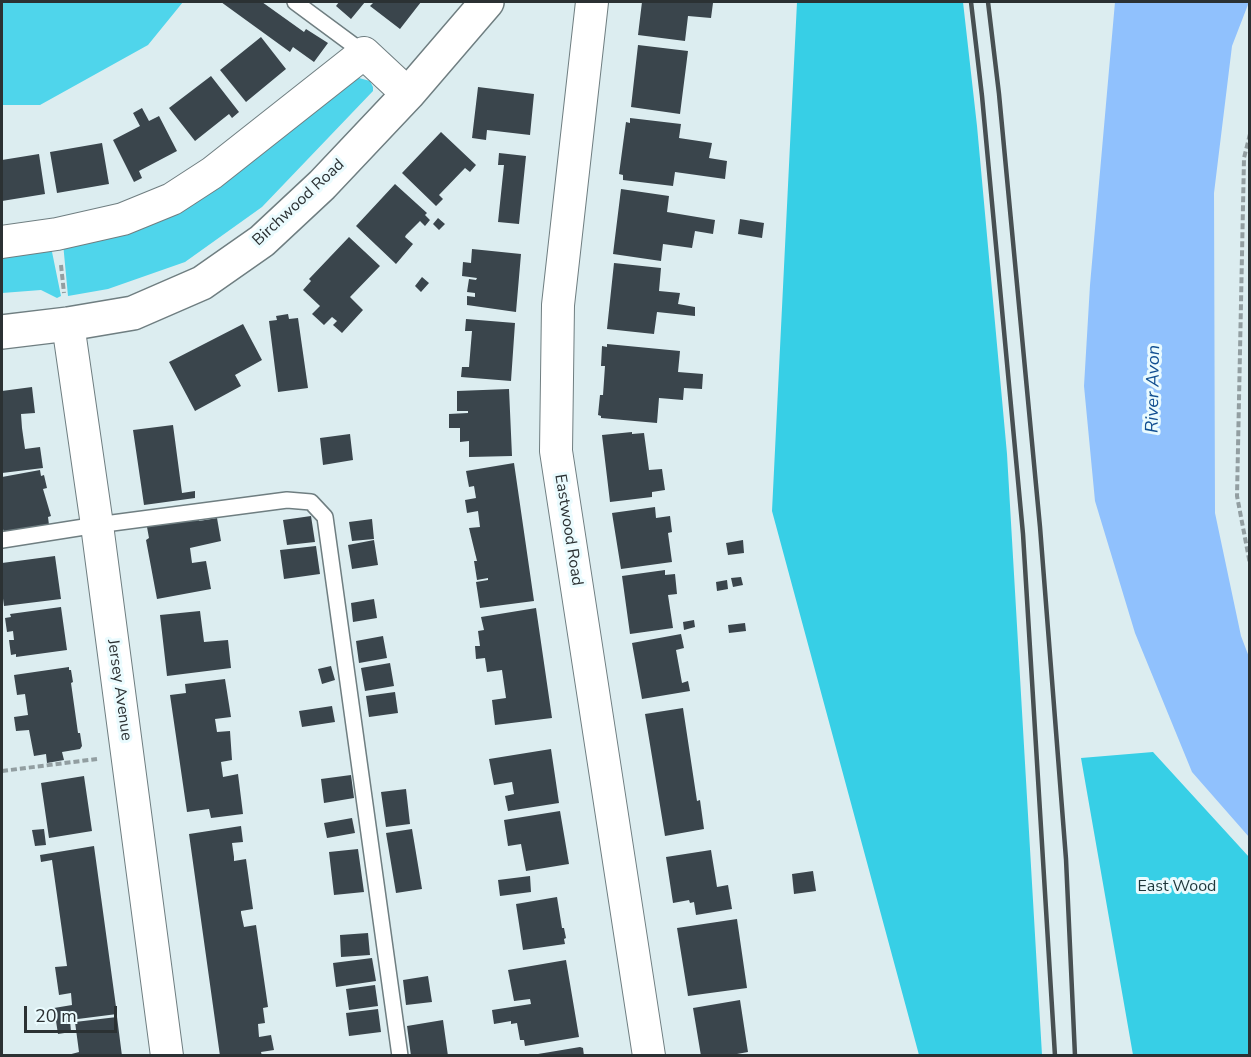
<!DOCTYPE html>
<html>
<head>
<meta charset="utf-8">
<style>
  body { margin:0 }
  #map { position:relative; width:1251px; height:1057px; overflow:hidden; background:#dcedf0; font-family:"Nunito Sans",sans-serif }
  canvas { display:block }
  .frame { position:absolute; inset:0; border:3px solid #2b3133; pointer-events:none }
  .scale { position:absolute; left:24px; top:1006px; width:93px; height:27px; box-sizing:border-box; border:3px solid #2b3133; border-top:0; padding-left:8px; font-size:18px; line-height:21px; white-space:nowrap; color:#2b3133; -webkit-text-stroke:4px #eafbfe; paint-order:stroke }
</style>
</head>
<body>
<div id="map">
<canvas width="1251" height="1057"></canvas>
<div class="frame"></div>
<div class="scale">20 m</div>
</div>
<script>
const g = document.querySelector('canvas').getContext('2d');
g.lineJoin = 'round';
function fillPath(path, color) { g.fillStyle = color; g.fill(path, 'evenodd'); }
const shape = rows => new Path2D(rows.map(r => 'M' + r).join(''));
function trace(path, color, width, dash) { g.strokeStyle = color; g.lineWidth = width; g.lineCap = dash ? 'butt' : 'round'; g.setLineDash(dash || []); g.stroke(path); }
function drawText(font, color, halo, rows, align = 'center') {
  g.font = font + ' "Nunito Sans",sans-serif'; g.lineWidth = 6; g.setLineDash([]); g.textBaseline = 'middle'; g.strokeStyle = halo; g.fillStyle = color; for (const [text, x, y, turn = 0] of rows) {
    g.save(); g.translate(x, y); g.rotate((+turn || 0) * Math.PI / 180); g.textAlign = isNaN(turn) ? turn : align; if (halo) g.strokeText(text, 0, 0); g.fillText(text, 0, 0); g.restore();
  }
}
const green = shape([
  [2,2,183,2,148,45,40,105,2,105],
  [359,78,370,81,373,87,373,91,262,207,185,262,108,289,68,296,63,243,345,82],
  [50,242,61,296,57,298,41,290,2,293,2,253]
]);
const forest = shape([
  [797,2,963,2,977,126,1007,454,1042,1055,919,1055,772,511],
  [1153,752,1249,857,1249,1055,1133,1055,1081,758]
]);
const water = shape([
  [1115,2,1249,2,1232,46,1214,193,1215,513,1241,636,1249,657,1249,837,1192,772,1135,633,1095,501,1084,386,1090,285]
]);
const building = shape([
  [221,2,262,2,304,32,306,29,328,43,314,62,293,47,290,52],
  [339,2,365,2,351,19,336,6],
  [374,2,421,2,400,29,370,6],
  [642,2,713,3,711,18,688,16,685,41,638,35],
  [261,37,286,69,246,102,220,70],
  [638,45,688,51,680,114,631,107],
  [211,76,239,112,232,118,229,114,195,141,169,108],
  [478,87,534,94,530,135,487,130,486,140,472,138],
  [142,108,149,121,159,116,177,151,139,171,142,178,134,182,113,140,140,126,133,113],
  [630,118,681,124,679,138,712,143,709,158,727,161,725,179,675,172,673,186,623,180,623,175,619,174,626,122,630,123],
  [441,132,476,165,470,172,465,168,439,195,443,199,436,206,402,173],
  [102,143,109,184,57,193,50,152],
  [499,153,526,156,519,224,498,222,504,165,498,165],
  [39,154,45,194,2,201,2,160],
  [395,184,427,213,425,215,430,220,425,226,420,221,406,235,405,237,413,244,396,264,356,226],
  [621,189,669,196,667,212,715,220,713,234,695,231,692,248,663,244,661,261,613,254],
  [438,218,445,224,439,230,433,224],
  [740,219,764,223,762,238,738,234],
  [349,237,380,266,350,297,363,310,342,333,333,325,337,321,332,317,324,325,312,314,320,306,303,290,311,281,309,279],
  [472,249,521,254,516,312,467,305,467,296,475,297,475,293,467,292,469,279,476,280,477,278,462,276,463,262,471,263],
  [614,263,661,268,659,291,680,293,678,304,695,307,695,316,657,312,654,334,607,329],
  [422,277,429,283,421,292,415,286],
  [288,314,289,319,298,318,308,388,278,392,269,321,277,320,276,316],
  [466,319,515,323,511,381,461,377,462,367,469,367,472,331,465,331],
  [243,324,262,360,235,375,241,386,195,411,169,362],
  [607,344,680,351,678,372,703,374,702,389,684,388,683,400,659,398,657,423,601,418,601,416,598,415,600,395,603,395,605,366,601,366,602,346,607,347],
  [32,387,35,413,21,414,22,428,25,449,40,447,43,468,2,473,2,391],
  [509,389,512,456,469,457,469,441,460,442,460,428,449,428,449,414,468,413,468,411,457,411,457,391],
  [173,425,182,493,195,491,195,498,144,505,133,430],
  [632,432,632,434,644,433,649,470,662,469,665,490,652,492,652,497,610,502,602,435],
  [350,434,353,460,323,465,320,438],
  [514,463,534,601,480,608,476,582,488,580,488,578,477,580,474,561,477,561,469,528,480,527,478,511,467,513,465,500,476,498,474,486,469,487,466,471],
  [40,470,41,476,44,475,47,488,43,489,51,516,48,517,49,525,4,533,2,525,2,477],
  [655,507,656,518,670,516,672,532,668,533,672,562,621,569,612,513],
  [311,516,315,542,287,545,283,520],
  [198,518,199,521,217,518,221,541,190,548,192,563,206,561,211,589,157,599,146,540,149,538,147,527],
  [372,519,374,539,352,541,349,522],
  [374,540,378,565,352,569,348,545],
  [743,540,744,553,728,555,726,543],
  [316,546,320,574,284,579,280,550],
  [55,556,61,599,4,606,2,591,2,563],
  [665,570,665,575,675,574,677,594,668,595,673,628,630,634,622,576],
  [741,577,743,585,733,587,731,578],
  [727,580,728,589,717,591,716,582],
  [374,599,377,618,353,622,351,603],
  [61,607,67,650,16,657,16,654,11,655,9,640,14,640,13,631,7,632,5,618,11,617,10,614],
  [536,608,552,718,495,725,492,700,506,698,502,670,487,672,485,658,476,659,475,646,480,646,478,631,484,630,481,617],
  [200,611,204,642,228,640,231,668,167,676,160,615],
  [694,620,695,627,684,630,683,622],
  [745,623,746,631,729,633,728,625],
  [681,634,684,648,676,650,682,683,688,681,690,691,642,699,632,643],
  [383,636,387,658,359,663,356,641],
  [390,663,394,686,365,691,361,668],
  [331,666,335,680,322,684,318,669],
  [69,667,69,670,71,670,73,682,71,683,78,733,80,733,82,746,80,749,62,752,64,760,47,763,46,754,34,756,29,730,16,731,14,717,28,715,25,694,17,695,14,675],
  [225,679,231,717,215,719,217,732,230,731,232,760,221,762,223,777,238,774,243,814,211,818,209,809,187,812,170,695,186,693,185,684],
  [395,692,398,713,369,717,366,696],
  [332,706,335,722,302,727,299,711],
  [683,708,697,801,700,800,704,829,665,836,645,714],
  [551,749,559,803,508,811,505,796,514,794,512,782,494,785,489,759],
  [351,775,354,798,324,803,321,779],
  [84,776,92,831,49,838,41,783],
  [406,789,410,824,386,827,381,792],
  [560,811,569,864,526,871,521,844,508,846,504,820],
  [352,818,355,833,327,838,324,823],
  [241,826,243,842,232,843,234,857,234,861,246,859,253,909,241,911,241,913,244,927,256,925,268,1007,263,1008,265,1023,258,1024,259,1037,271,1035,274,1050,261,1052,262,1056,220,1056,189,834],
  [44,829,46,845,35,846,32,830],
  [412,829,422,889,396,893,386,833],
  [94,846,117,1014,70,1020,71,1032,58,1034,54,1008,72,1005,71,993,59,995,55,967,67,966,52,860,41,862,40,855],
  [358,849,364,892,334,895,329,852],
  [711,850,717,887,728,885,732,909,696,915,694,902,690,903,689,900,673,903,666,857],
  [813,871,816,891,794,894,792,874],
  [530,876,531,892,500,896,498,880],
  [557,897,562,928,564,928,566,938,564,939,565,944,523,950,516,904],
  [737,919,747,988,688,996,677,928],
  [368,933,370,955,341,957,340,935],
  [372,958,376,981,336,987,333,963],
  [566,960,579,1037,525,1046,524,1040,520,1040,517,1023,511,1024,511,1021,494,1024,492,1010,531,1004,530,999,514,1001,508,970],
  [428,976,432,1002,406,1005,403,980],
  [375,985,378,1006,349,1010,346,989],
  [740,1000,748,1052,726,1056,701,1056,693,1008],
  [378,1009,381,1032,349,1036,346,1013],
  [117,1017,122,1056,64,1056,79,1052,75,1022],
  [443,1020,448,1056,411,1056,407,1026],
  [580,1047,583,1048,584,1056,526,1056]
]);
const path = shape([
  [1250,134,1244,158,1237,496,1250,564],
  [61,265,64,293],
  [2,771,97,759]
]);
const lane = shape([
  [295,2,364,53],
  [2,540,97,525,287,500,311,502,325,517,400,1056]
]);
const street = shape([
  [592,2,558,305,556,451,649,1056],
  [2,242,57,234,123,219,172,199,212,173,364,53,408,94],
  [68,324,97,525,167,1056]
]);
const secondary = shape([
  [2,332,68,324,133,313,202,283,262,241,322,185,408,94,487,2]
]);
const rail = shape([
  [971,2,982,96,1023,534,1055,1056],
  [988,2,999,94,1040,527,1066,859,1075,1056]
]);
const streetNames = [
  ["Birchwood Road",299,203,-43],
  ["Eastwood Road",568,530,81],
  ["Jersey Avenue",119,690,82]
];
const parkNames = [
  ["East Wood",1177,887]
];
const waterNames = [
  ["River Avon",1154,389,-89]
];
fillPath(green, '#4fd5eb');
fillPath(forest, '#37cfe6');
fillPath(water, '#90c1fd');
fillPath(building, '#3a454c');
trace(lane, '#6f7e81', 18);
trace(street, '#6f7e81', 34);
trace(secondary, '#6f7e81', 36);
trace(path, '#929ea1', 4, [6, 3]);
trace(lane, '#fff', 15);
trace(street, '#fff', 32);
trace(secondary, '#fff', 33);
trace(rail, '#485052', 4.5);
drawText('16px', '#2b3133', '#eafbfe', streetNames);
drawText('16px', '#1e373b', '#eafbfe', parkNames);
drawText('italic 18px', '#114f91', '#eafbfe', waterNames);
</script>
</body>
</html>
